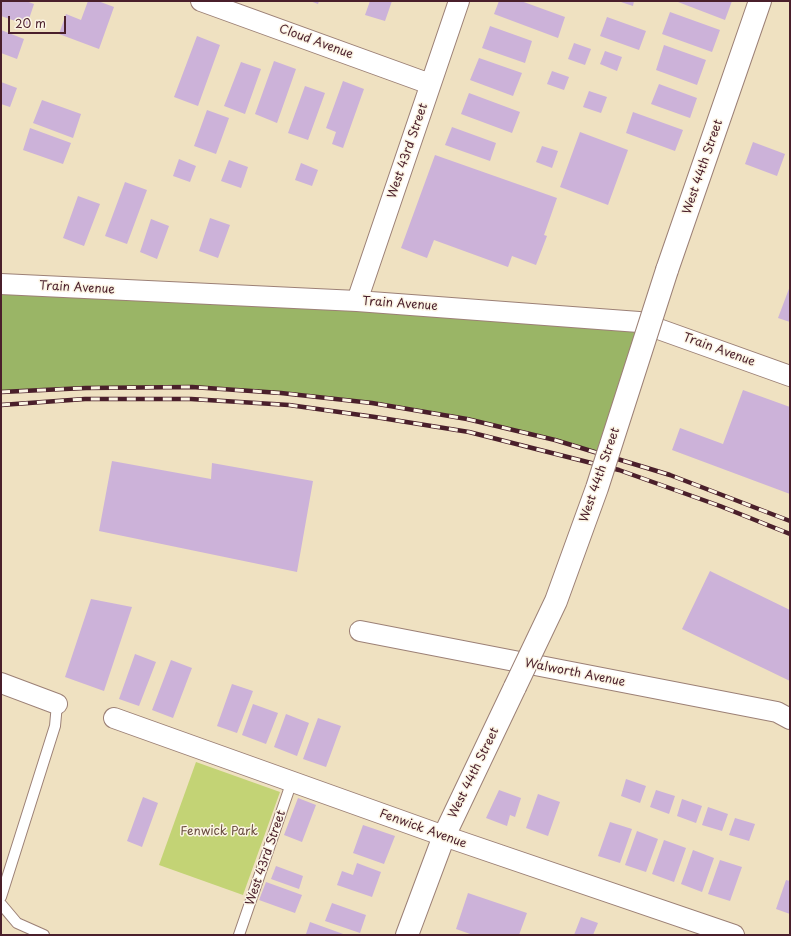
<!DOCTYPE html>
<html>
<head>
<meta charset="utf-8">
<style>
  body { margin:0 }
  #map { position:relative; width:791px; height:936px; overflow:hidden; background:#efe1c1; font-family:"Playpen Sans",sans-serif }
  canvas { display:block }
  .frame { position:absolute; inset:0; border:2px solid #4a1f2b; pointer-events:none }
  .scale { position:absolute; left:8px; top:16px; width:58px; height:18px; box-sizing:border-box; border:2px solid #4a1f2b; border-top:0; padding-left:5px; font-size:12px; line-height:14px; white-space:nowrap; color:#4a1f2b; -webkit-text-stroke:3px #fcf5e5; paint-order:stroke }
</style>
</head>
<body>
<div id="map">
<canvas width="791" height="936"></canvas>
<div class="frame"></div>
<div class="scale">20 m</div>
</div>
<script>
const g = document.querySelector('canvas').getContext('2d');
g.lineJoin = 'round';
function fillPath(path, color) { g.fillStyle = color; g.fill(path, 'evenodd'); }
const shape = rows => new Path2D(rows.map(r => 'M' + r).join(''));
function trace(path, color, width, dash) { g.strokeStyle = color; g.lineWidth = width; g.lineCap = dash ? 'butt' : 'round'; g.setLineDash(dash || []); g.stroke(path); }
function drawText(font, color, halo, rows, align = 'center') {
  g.font = font + ' "Playpen Sans",sans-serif'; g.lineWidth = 3; g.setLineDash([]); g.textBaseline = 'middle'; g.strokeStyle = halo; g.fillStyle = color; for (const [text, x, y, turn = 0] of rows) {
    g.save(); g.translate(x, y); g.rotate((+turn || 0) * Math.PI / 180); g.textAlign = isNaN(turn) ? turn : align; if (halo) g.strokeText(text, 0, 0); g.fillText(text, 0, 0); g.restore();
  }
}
const green = shape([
  [196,762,280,792,243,895,159,865]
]);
const forest = shape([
  [1,286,639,322,607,457,555,440,467,419,372,403,281,393,192,387,86,388,1,392]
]);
const building = shape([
  [1,1,26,1,34,4,27,25,1,16],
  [88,1,98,1,114,7,99,49,59,34,66,14,81,20],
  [310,1,319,1,318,4],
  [370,1,392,1,385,21,365,15],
  [499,1,521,1,565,17,558,38,494,14],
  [618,1,634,1,633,6],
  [678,1,732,1,725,20,678,2],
  [670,12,720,30,712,52,662,34],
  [607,17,646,31,639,50,600,36],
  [490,26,532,41,525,63,482,48],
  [1,30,24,39,17,59,1,53],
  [197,36,220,45,198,106,174,97],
  [574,43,591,49,585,65,568,59],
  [664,45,706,60,697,85,656,70],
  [605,51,622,57,617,71,600,64],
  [479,58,522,73,513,96,470,80],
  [274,61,296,69,277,123,255,114],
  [241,62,261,69,245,114,224,106],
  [552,71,569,77,564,90,547,84],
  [343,81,364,89,343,148,332,144,336,132,326,128],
  [1,82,17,88,10,107,1,104],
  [659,84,697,98,690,118,651,104],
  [305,86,325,93,308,140,288,133],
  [589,91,607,97,601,113,583,107],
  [469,93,520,112,512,133,461,114],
  [42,100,81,114,73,138,33,123],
  [207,110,229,118,216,154,194,146],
  [633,112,683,130,675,151,626,133],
  [452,127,496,143,490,161,445,145],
  [30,128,71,143,63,164,23,150],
  [580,132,628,150,608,205,560,187],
  [753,142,785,154,777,176,745,164],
  [542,146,558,151,552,168,536,162],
  [435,155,557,198,544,235,547,236,536,265,512,256,508,267,434,240,427,258,401,248],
  [179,159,196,166,190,182,173,176],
  [229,160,248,167,241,188,221,181],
  [301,163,318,170,312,186,295,180],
  [125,182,147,190,127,244,105,236],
  [78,196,100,204,84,246,63,238],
  [210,218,230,225,218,258,199,251],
  [151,219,169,226,157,259,140,252],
  [790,286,790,322,778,318],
  [743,390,790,407,790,494,672,450,680,428,723,444],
  [112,461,211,479,212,463,313,481,297,572,99,531],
  [710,571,790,610,790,681,682,629],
  [91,599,132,607,104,691,65,677],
  [135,654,156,662,139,706,119,699],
  [171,660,192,668,173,718,152,710],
  [232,684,253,691,237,733,217,726],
  [253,704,278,713,266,744,242,735],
  [286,714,309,723,297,756,274,747],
  [318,718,341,726,326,767,303,759],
  [626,779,646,786,640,803,621,796],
  [499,790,521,798,515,817,510,815,507,826,486,818],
  [656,790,675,796,669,814,650,807],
  [538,794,560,802,548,836,526,828],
  [143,797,158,803,142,847,127,841],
  [298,798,316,805,302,842,284,835],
  [682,799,702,806,696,823,677,816],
  [708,807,728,814,722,831,702,825],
  [735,818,755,824,749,841,729,835],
  [610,822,632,829,620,863,598,856],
  [363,825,395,836,384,864,353,853],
  [637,831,658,839,646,872,625,865],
  [664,840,686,848,674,882,652,874],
  [693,850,714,858,702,892,681,884],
  [720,860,742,867,730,901,708,894],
  [357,863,381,872,372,897,337,885,342,871,353,875],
  [276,866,303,876,299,889,271,879],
  [786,880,790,881,790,914,776,909],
  [266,882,302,895,295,913,259,900],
  [468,893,527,913,519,935,473,935,456,929],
  [332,903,366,915,360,933,325,921],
  [581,917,598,923,593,935,574,935],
  [310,922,346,935,309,935,306,934]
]);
const lane = shape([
  [1,897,55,726,57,704],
  [1,904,17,923,44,935],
  [239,935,292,781]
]);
const street = shape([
  [201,1,430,84],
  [1,284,357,301,639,322,790,376],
  [357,301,459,1],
  [360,631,777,712,790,719],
  [1,683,57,704],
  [114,718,444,836,734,935]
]);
const secondary = shape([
  [667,270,760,1],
  [407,935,444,836,515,687]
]);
const rail = shape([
  [1,392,86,388,192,387,281,393,372,403,467,419,555,440,670,475,790,521],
  [1,405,85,399,191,399,289,405,375,417,469,432,619,470,720,506,790,534]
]);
const secondaryBridge = shape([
  [515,687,556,601,597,488,667,270]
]);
const streetNames = [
  ["Cloud Avenue",316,42,20],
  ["West 43rd Street",408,151,-71],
  ["West 44th Street",703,167,-71],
  ["Train Avenue",77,288,3],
  ["Train Avenue",400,304,4],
  ["Train Avenue",719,350,20],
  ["West 44th Street",600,475,-71],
  ["Walworth Avenue",575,673,11],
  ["West 44th Street",474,773,-64],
  ["Fenwick Avenue",423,829,20],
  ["West 43rd Street",266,858,-71]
];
const parkNames = [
  ["Fenwick Park",219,832]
];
fillPath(green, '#c3d375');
fillPath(forest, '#9ab566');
fillPath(building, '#ccb2d9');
trace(lane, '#9c8076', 12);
trace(street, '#9c8076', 22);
trace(secondary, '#9c8076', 24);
trace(lane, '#fff', 10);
trace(street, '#fff', 20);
trace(secondary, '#fff', 22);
trace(rail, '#4a1f2b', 4.5);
trace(rail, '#fcf5e5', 3, [9]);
trace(secondaryBridge, '#9c8076', 24, []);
trace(secondaryBridge, '#fff', 22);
drawText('12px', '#4a1f2b', '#fcf5e5', streetNames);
drawText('12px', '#684c3e', '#fcf5e5', parkNames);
</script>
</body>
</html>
